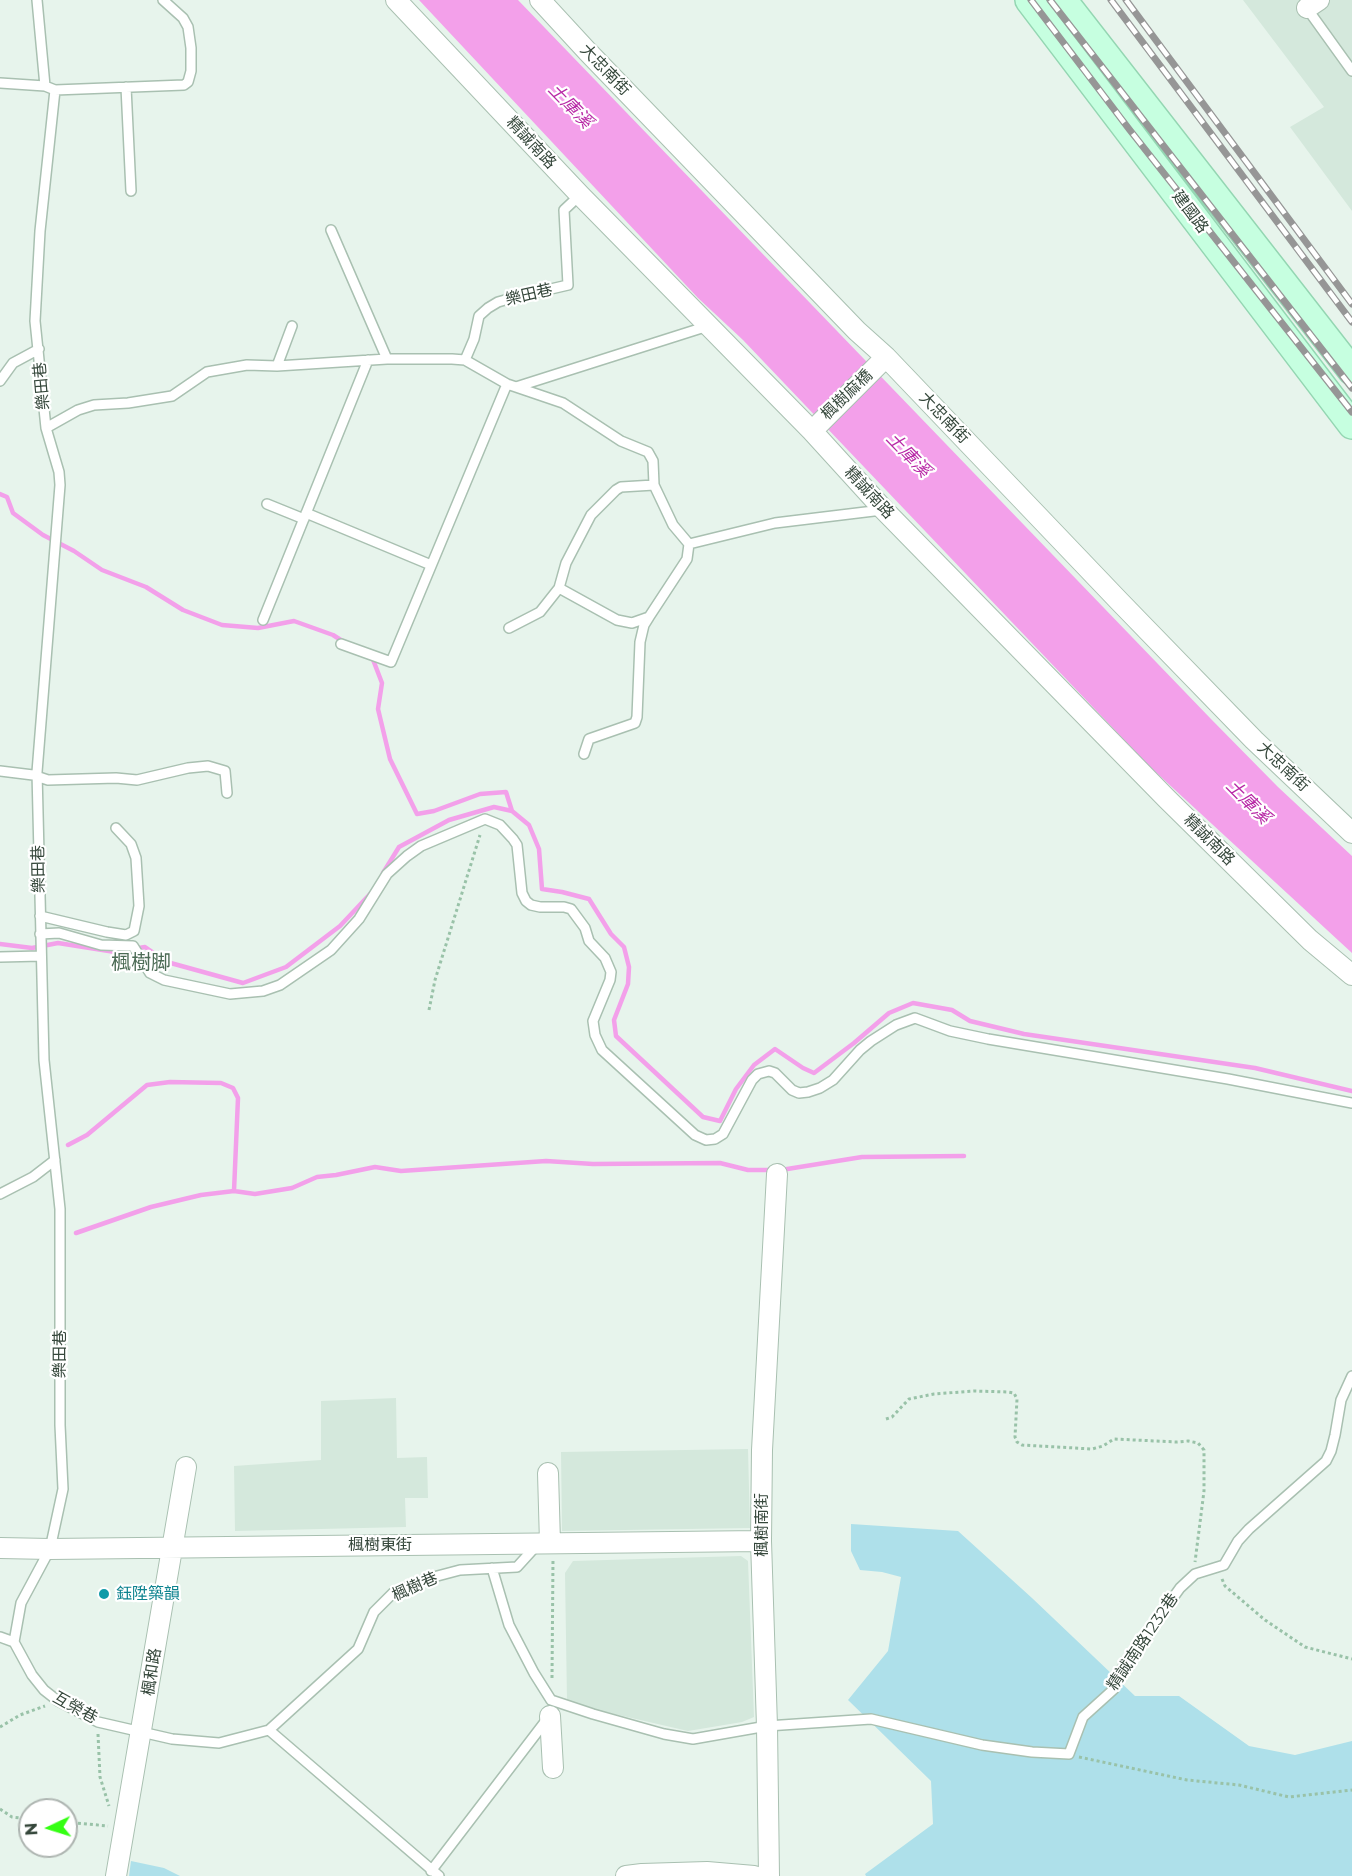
<!DOCTYPE html>
<html>
<head>
<meta charset="utf-8">
<style>
  body { margin:0 }
  #map { position:relative; width:1352px; height:1876px; overflow:hidden; background:#e7f4ec; font-family:Montserrat,sans-serif }
  canvas { display:block }
  .north { position:absolute; left:18px; top:1798px; width:60px; height:60px; box-sizing:border-box; background:#fff; border:2px solid #aeb5b1; border-radius:50%; rotate:266deg; font-size:16px; font-weight:700; line-height:24px; text-align:center; color:#35473b }
  .north::after { content:''; display:block; margin:auto; width:21px; height:27px; background:#34ff13; clip-path:polygon(50% 0,100% 100%,50% 72%,0 100%) }
</style>
</head>
<body>
<div id="map">
<canvas width="1352" height="1876"></canvas>
<div class="north">N</div>
</div>
<script>
const g = document.querySelector('canvas').getContext('2d');
g.lineJoin = 'round';
function fillPath(path, color) { g.fillStyle = color; g.fill(path, 'evenodd'); }
const shape = rows => new Path2D(rows.map(r => 'M' + r).join(''));
function trace(path, color, width, dash) { g.strokeStyle = color; g.lineWidth = width; g.lineCap = dash ? 'butt' : 'round'; g.setLineDash(dash || []); g.stroke(path); }
function drawText(font, color, halo, rows, align = 'center') {
  g.font = font + ' Montserrat,"Noto Sans TC",sans-serif'; g.lineWidth = 4.5; g.setLineDash([]); g.textBaseline = 'middle'; g.strokeStyle = halo; g.fillStyle = color; for (const [text, x, y, turn = 0] of rows) {
    g.save(); g.translate(x, y); g.rotate((+turn || 0) * Math.PI / 180); g.textAlign = isNaN(turn) ? turn : align; if (halo) g.strokeText(text, 0, 0); g.fillText(text, 0, 0); g.restore();
  }
}
const residential = shape([
  [1243,0,1352,0,1352,211,1290,127,1324,107],
  [396,1398,397,1458,427,1457,428,1498,405,1498,406,1527,235,1531,234,1466,321,1460,321,1401],
  [748,1449,750,1528,562,1531,561,1452],
  [741,1556,748,1561,754,1717,742,1722,688,1731,584,1707,567,1701,565,1573,573,1561]
]);
const green = shape([
  [851,1524,958,1531,1032,1598,1135,1696,1179,1696,1249,1746,1295,1755,1352,1741,1352,1876,866,1876,865,1874,933,1824,931,1781,848,1700,888,1651,901,1577,882,1572,860,1570,851,1551],
  [131,1861,164,1868,180,1876,129,1876]
]);
const water = shape([
  [419,0,518,0,1211,719,1278,787,1352,856,1352,953,1149,766,743,340,698,298]
]);
const stream = shape([
  [0,494,7,497,13,513,43,535,74,551,102,570,146,587,183,610,222,625,258,628,294,621,333,635,344,642],
  [372,657,382,683,378,709,390,759,417,814,434,811,480,794,506,792,512,811],
  [383,873,399,847,449,820,494,807,512,811,529,825,539,849,542,889,562,892,589,899,611,934,624,947,629,967,628,984,614,1020,616,1036,703,1117,720,1121,736,1089,754,1065,775,1049,803,1068,814,1073,854,1043,889,1013,913,1003,952,1010,970,1021,1024,1034,1255,1068,1352,1091],
  [0,944,32,948,58,943,115,952,145,947,167,962,243,983,286,967,340,926,371,893],
  [68,1145,87,1135,147,1085,170,1082,221,1083,233,1088,238,1098,234,1191],
  [781,1170,862,1157,964,1156],
  [76,1233,151,1207,201,1195,234,1191,255,1194,292,1188,317,1177,336,1175,375,1167,401,1171,546,1161,593,1164,720,1163,748,1170,773,1170]
]);
const path = shape([
  [429,1010,435,980,480,835],
  [886,1419,892,1417,909,1399,934,1394,974,1391,1008,1392,1014,1393,1017,1399,1015,1437,1017,1442,1022,1445,1092,1449,1103,1446,1114,1439,1177,1442,1188,1441,1198,1443,1204,1450,1204,1491,1195,1562],
  [1222,1579,1225,1586,1265,1620,1305,1647,1352,1659],
  [552,1678,553,1559],
  [0,1727,20,1715,45,1706],
  [98,1734,100,1777,109,1806],
  [1079,1757,1187,1780,1239,1785,1289,1797,1352,1790],
  [0,1809,12,1817,30,1819],
  [66,1822,108,1826]
]);
const service = shape([
  [37,0,45,86],
  [1306,7,1352,71],
  [0,83,45,86,55,90,184,85,188,82,191,71,191,48,188,27,183,18,163,0],
  [126,87,131,191],
  [331,230,387,359],
  [465,360,474,339,479,316,488,308,498,302,512,298,568,285,564,210,580,195],
  [277,366,292,326],
  [0,381,13,363,39,349],
  [516,387,563,403,621,441,648,452,653,461,654,485,673,525,689,544],
  [46,428,78,410,94,405,128,403,172,396,207,372,247,365,277,366,387,359,452,359,465,360,507,384,516,387,708,326],
  [267,504,304,519],
  [306,513,431,565],
  [559,588,617,620,632,623,649,617,687,559,689,544,775,523,882,510],
  [263,620,368,360],
  [509,628,540,612,559,588,566,563,591,515,616,490,621,487,654,485],
  [341,644,391,662,507,384],
  [584,754,589,739,635,723,637,717,640,642,644,625,649,617],
  [0,771,33,775,48,780,116,778,137,780,188,768,208,766,225,771,227,793],
  [40,916,107,932,126,935,134,931,139,906,136,858,131,844,116,828],
  [40,934,59,933,101,945,133,946,150,973,164,980,230,994,263,991,280,985,331,950,359,919,387,874,407,856,421,846,485,819,500,825,513,839,517,845,522,893,526,901,531,905,540,907,564,907,571,909,585,928,589,941,605,958,611,972,610,980,593,1021,595,1035,602,1050,695,1135,706,1140,715,1139,723,1134,752,1080,758,1074,769,1071,775,1073,792,1090,799,1093,808,1092,820,1088,833,1080,860,1050,871,1041,896,1025,915,1018,950,1031,988,1039,1228,1079,1352,1103],
  [0,957,41,956],
  [0,1194,33,1177,55,1160],
  [492,1568,509,1625,534,1673,551,1700,593,1714,664,1734,693,1739,767,1726,871,1719,982,1745,1032,1752,1069,1754,1083,1717,1114,1689,1119,1673,1180,1588,1195,1574,1224,1565,1238,1541,1249,1529,1326,1461,1331,1451,1335,1435,1341,1400,1352,1376],
  [0,1637,14,1642,32,1675,44,1690,58,1701,98,1722,172,1739,219,1743,269,1730,358,1649,374,1612,393,1593,426,1579,460,1570,517,1567,537,1545],
  [14,1642,21,1603,50,1549,63,1489,60,1425,60,1209,44,1060,37,772,60,485,59,472,46,428,35,321,40,231,55,90],
  [269,1730,439,1876],
  [431,1871,548,1718]
]);
const minor = shape([
  [396,0,580,195,812,431,884,510,1167,799,1310,940,1352,975],
  [540,0,587,51,857,331,886,357,1120,602,1254,740,1352,833],
  [1307,8,1319,0],
  [812,431,886,357],
  [548,1473,550,1543],
  [0,1548,50,1549,761,1541],
  [550,1716,553,1768],
  [116,1876,186,1467],
  [626,1876,642,1874,707,1872,754,1876],
  [769,1876,767,1726,761,1541,762,1450,777,1174]
]);
const secondary = shape([
  [1029,0,1352,425],
  [1063,0,1352,371]
]);
const rail = shape([
  [1031,0,1129,129,1352,412],
  [1050,0,1352,388],
  [1111,0,1352,322],
  [1126,0,1352,304]
]);
const markers = [
  [104,1594,6,"#0f9aa8"]
];
const streetNames = [
  ["大忠南街",605,70,46],
  ["精誠南路",531,143,47],
  ["建國路",1190,212,53],
  ["樂田巷",529,295,-13],
  ["樂田巷",42,386,-95],
  ["楓樹麻橋",847,395,-44],
  ["大忠南街",944,418,46],
  ["精誠南路",869,493,47],
  ["大忠南街",1283,767,43],
  ["精誠南路",1209,840,45],
  ["樂田巷",39,869,-91],
  ["樂田巷",60,1354,-90],
  ["楓樹南街",762,1525,-90],
  ["楓樹東街",380,1545],
  ["楓樹巷",415,1587,-24],
  ["精誠南路1232巷",1143,1642,-56],
  ["楓和路",152,1672,-81],
  ["互榮巷",75,1708,29]
];
const cultureNames = [
  ["鈺陞築韻",116,1594]
];
const waterNames = [
  ["土庫溪",570,106,46],
  ["土庫溪",908,455,46],
  ["土庫溪",1248,802,45]
];
const quarterNames = [
  ["楓樹脚",141,963]
];
fillPath(residential, '#d4e8dc');
fillPath(green, '#aee0ea');
fillPath(water, '#f3a0ea');
trace(stream, '#f3a0ea', 4.5);
trace(service, '#a9c0b1', 12);
trace(minor, '#a9c0b1', 22);
trace(secondary, '#94d6b2', 30);
trace(path, '#99c2a8', 3, [3, 3]);
trace(service, '#fff', 9);
trace(minor, '#fff', 20);
trace(secondary, '#c6ffe0', 27);
trace(rail, '#969696', 7);
trace(rail, '#fff', 4.5, [14]);
for (const [x, y, r, color] of markers) { const dot = new Path2D(); dot.arc(x, y, r, 0, 2 * Math.PI); g.fillStyle = color; g.fill(dot); trace(dot, '#fff', 2); }
drawText('16px', '#35473b', '#fff', streetNames);
drawText('16px', '#0d838f', '#fff', cultureNames, 'left');
drawText('italic 18px', '#b829a6', '#fff', waterNames);
drawText('20px', '#4c6b55', '#fff', quarterNames);
</script>
</body>
</html>
